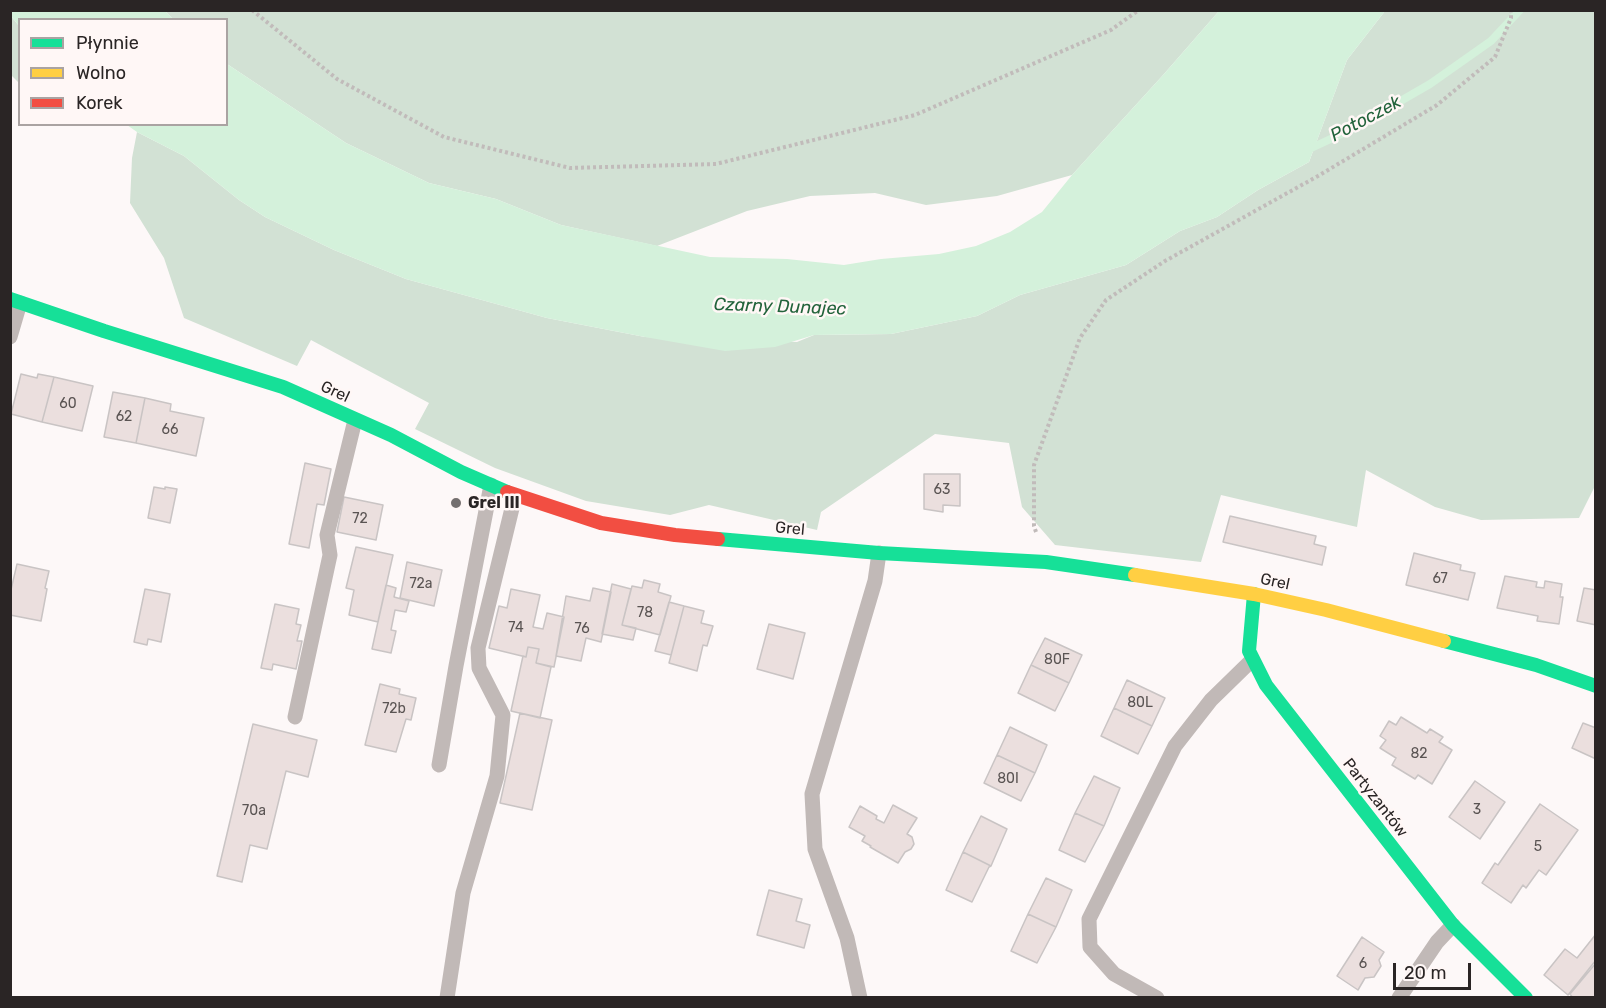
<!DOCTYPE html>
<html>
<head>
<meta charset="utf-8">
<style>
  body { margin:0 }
  #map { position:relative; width:1606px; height:1008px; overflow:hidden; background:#fdf8f8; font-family:Rubik,sans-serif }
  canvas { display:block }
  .frame { position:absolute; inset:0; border:12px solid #2a2525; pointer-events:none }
  .legend { position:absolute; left:18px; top:18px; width:210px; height:108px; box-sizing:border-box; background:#fff7f6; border:2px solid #aaa3a2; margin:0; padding:8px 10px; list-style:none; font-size:18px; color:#2a2525 }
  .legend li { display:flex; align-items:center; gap:12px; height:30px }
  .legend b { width:30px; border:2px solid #aaa3a2 }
  .scale { position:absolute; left:1393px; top:963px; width:78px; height:27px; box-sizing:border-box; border:3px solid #2a2525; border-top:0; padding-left:8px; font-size:18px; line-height:21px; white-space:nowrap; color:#2a2525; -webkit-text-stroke:4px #fff7f6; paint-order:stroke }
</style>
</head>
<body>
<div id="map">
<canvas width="1606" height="1008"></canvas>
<div class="frame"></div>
<ul class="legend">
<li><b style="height:8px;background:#16e098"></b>Płynnie</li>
<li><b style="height:8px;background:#ffcf43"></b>Wolno</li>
<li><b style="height:8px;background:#f24e42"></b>Korek</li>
</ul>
<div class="scale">20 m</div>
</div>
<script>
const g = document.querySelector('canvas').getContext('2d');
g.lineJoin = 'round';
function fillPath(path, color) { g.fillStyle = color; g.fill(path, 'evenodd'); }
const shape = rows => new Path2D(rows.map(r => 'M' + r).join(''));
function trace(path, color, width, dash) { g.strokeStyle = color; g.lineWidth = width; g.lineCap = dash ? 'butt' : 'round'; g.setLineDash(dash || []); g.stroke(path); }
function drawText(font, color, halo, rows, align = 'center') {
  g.font = font + ' Rubik,sans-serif'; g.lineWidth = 5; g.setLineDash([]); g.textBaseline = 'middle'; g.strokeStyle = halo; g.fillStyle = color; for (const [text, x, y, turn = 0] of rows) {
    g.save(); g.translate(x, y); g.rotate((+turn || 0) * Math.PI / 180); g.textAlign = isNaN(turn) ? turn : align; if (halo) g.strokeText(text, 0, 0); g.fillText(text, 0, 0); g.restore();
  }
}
const green = shape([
  [165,11,1219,11,1164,74,1072,175,997,196,926,205,875,193,810,196,747,211,657,246,561,225,496,199,429,183,346,143,227,64,226,20,173,19],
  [1385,11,1595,11,1595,486,1579,518,1481,520,1435,507,1366,470,1357,527,1221,495,1201,562,1055,545,1022,507,1009,443,935,434,821,512,817,530,709,505,670,515,586,501,495,468,415,429,429,403,311,340,297,366,184,318,164,258,130,203,132,158,137,132,184,156,239,200,265,217,334,250,406,279,547,318,645,337,797,342,814,335,891,334,977,316,1020,295,1126,265,1180,231,1217,217,1258,190,1309,162,1347,60],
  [11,16,19,26,19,83,11,75]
]);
const water = shape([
  [11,10,165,11,173,19,20,20,19,26,11,16],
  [1219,11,1385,11,1347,60,1309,162,1258,190,1217,217,1180,231,1126,265,1020,295,977,316,891,334,814,335,775,347,725,351,645,337,547,318,406,279,334,250,265,217,239,200,184,156,137,132,127,125,226,124,227,64,346,143,429,183,496,199,561,225,710,257,787,259,844,265,881,259,939,254,976,246,1010,232,1042,212,1072,175,1164,74]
]);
const stream = shape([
  [1307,150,1352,129,1430,84,1491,41,1520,10]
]);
const building = shape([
  [21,374,37,378,38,374,54,377,42,422,11,414,21,374],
  [54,377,93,386,82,431,42,422,54,377],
  [113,392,145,398,136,443,104,437,113,392],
  [145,398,171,404,170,411,204,418,196,456,136,443,145,398],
  [305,463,331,469,324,505,317,504,309,548,289,544,305,463],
  [924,474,960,474,960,506,943,505,943,512,924,509,924,474],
  [154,487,165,489,165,487,177,489,170,523,148,518,154,487],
  [344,497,383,505,376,540,337,532,344,497],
  [1230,516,1316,536,1314,544,1326,547,1322,565,1223,542,1230,516],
  [356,547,393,555,378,622,349,615,354,590,346,588,356,547],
  [1414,553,1461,565,1460,570,1475,573,1468,600,1406,585,1414,553],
  [407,562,442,570,434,606,400,598,407,562],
  [17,564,49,571,45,588,47,589,41,621,10,615,10,594,17,564],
  [1505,576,1537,582,1536,587,1544,588,1545,581,1562,584,1560,597,1563,597,1559,624,1537,621,1538,616,1497,608,1505,576],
  [644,580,660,584,658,592,671,596,660,635,622,625,632,586,642,588,644,580],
  [612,584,631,589,622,625,636,628,633,640,602,634,612,584],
  [386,585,396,588,394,597,409,601,406,612,395,610,391,630,396,631,391,653,372,649,386,585],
  [593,588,611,592,601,642,586,638,581,661,556,656,566,596,590,601,593,588],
  [1584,588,1596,590,1596,625,1577,621,1584,588],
  [145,589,170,594,161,642,148,639,147,645,134,642,145,589],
  [511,589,540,595,533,627,543,629,547,613,564,617,554,667,536,663,539,649,528,647,526,657,489,648,499,606,507,608,511,589],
  [669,602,684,606,671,655,655,651,669,602],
  [275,604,299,609,296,624,301,625,297,641,302,641,296,669,273,664,272,670,261,668,275,604],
  [684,606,704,611,701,623,713,626,707,646,703,645,697,671,669,663,684,606],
  [769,624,805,633,793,679,757,669,769,624],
  [1045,638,1082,655,1069,683,1031,665,1045,638],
  [528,647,539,649,536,663,551,667,540,718,511,711,523,656,526,657,528,647],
  [1031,665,1069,683,1055,711,1018,693,1031,665],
  [1127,680,1165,698,1152,726,1114,708,1127,680],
  [380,684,400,689,399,694,416,698,411,720,406,719,396,752,365,745,380,684],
  [1114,708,1152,726,1138,754,1101,736,1114,708],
  [520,713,552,720,532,810,500,803,520,713],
  [1401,717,1427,733,1430,729,1443,737,1439,742,1452,750,1432,784,1418,775,1415,779,1392,765,1396,758,1380,748,1386,740,1380,736,1389,721,1396,725,1401,717],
  [1583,723,1596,728,1596,759,1572,748,1583,723],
  [253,724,317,740,308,777,286,771,267,849,250,845,242,882,217,876,253,724],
  [1010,727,1047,745,1035,773,997,755,1010,727],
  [997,755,1035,773,1021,801,984,783,997,755],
  [1094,776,1120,788,1104,826,1075,813,1094,776],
  [1475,781,1505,802,1480,839,1449,817,1475,781],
  [1540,804,1578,830,1546,875,1539,870,1526,888,1523,885,1511,903,1482,883,1495,863,1498,865,1540,804],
  [893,805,917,818,907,834,912,837,914,844,911,849,905,852,898,863,870,847,871,846,862,841,865,836,849,827,860,806,877,816,876,819,884,823,893,805],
  [1075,813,1104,826,1085,862,1059,850,1075,813],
  [981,816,1007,829,991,866,963,852,981,816],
  [963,852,991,866,989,867,972,902,946,890,963,852],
  [1046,878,1072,890,1056,927,1028,914,1046,878],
  [769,890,802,899,796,921,810,925,804,948,757,935,769,890],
  [1028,914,1056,927,1037,963,1011,951,1028,914],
  [1596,934,1596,960,1568,995,1544,975,1565,949,1577,958,1596,934],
  [1362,937,1384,952,1379,960,1381,966,1374,977,1365,978,1358,990,1337,976,1362,937],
  [1596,963,1596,998,1573,998,1570,994,1596,963]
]);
const path = shape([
  [252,10,337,79,444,137,570,168,716,164,915,115,1111,30,1139,10],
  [1036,532,1034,526,1034,465,1080,338,1106,300,1165,261,1318,176,1437,105,1495,57,1511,18,1511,10]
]);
const lane = shape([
  [10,337,20,303],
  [295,717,330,555,327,535,355,420],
  [439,765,456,666,491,485],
  [447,998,463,893,497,776,503,715,479,668,478,648,515,496],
  [860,998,847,938,815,849,812,794,875,581,879,553],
  [1157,998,1114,974,1090,947,1089,919,1175,746,1211,700,1252,660],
  [1399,998,1437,942,1453,925]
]);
const fast = shape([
  [10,299,104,331,283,387,391,435,461,472,507,492],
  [718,539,879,553,1046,562,1135,575],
  [1254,594,1249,651,1266,685,1453,925,1526,998],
  [1444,641,1536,665,1596,686]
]);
const slow = shape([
  [1135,575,1254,594,1326,610,1444,641]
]);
const jam = shape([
  [507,492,601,523,675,535,718,539]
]);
const markers = [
  [456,503,6,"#746f6f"]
];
const numberNames = [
  ["60",68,404],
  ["62",124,417],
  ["66",170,430],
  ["63",942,490],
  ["72",360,519],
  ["67",1440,579],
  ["72a",421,584],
  ["78",645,613],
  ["74",516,628],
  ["76",582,629],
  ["80F",1057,660],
  ["80L",1140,703],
  ["72b",394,709],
  ["82",1419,754],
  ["80I",1008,779],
  ["3",1477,810],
  ["70a",254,811],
  ["5",1538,847],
  ["6",1363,964]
];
const streetNames = [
  ["Grel",335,392,25],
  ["Grel",790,529,5],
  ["Grel",1275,582,12],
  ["Partyzantów",1375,798,52]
];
const poiNames = [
  ["Grel III",468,503]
];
const waterNames = [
  ["Potoczek",1366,119,-28],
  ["Czarny Dunajec",780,307,2]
];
fillPath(green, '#d2e1d4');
fillPath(water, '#d4f1db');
trace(stream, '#d4f1db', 8);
fillPath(building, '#ebdfde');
trace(building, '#c9c4c4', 1.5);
trace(path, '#c1bbba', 4, [3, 3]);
trace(lane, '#c1b9b7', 15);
trace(fast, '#16e098', 14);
trace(slow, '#ffcf43', 14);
trace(jam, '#f24e42', 14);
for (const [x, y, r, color] of markers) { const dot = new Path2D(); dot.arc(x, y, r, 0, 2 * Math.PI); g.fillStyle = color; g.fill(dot); trace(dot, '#fff7f6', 2); }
drawText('14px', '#5a5453', null, numberNames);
drawText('16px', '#2a2525', '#fff7f6', streetNames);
drawText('bold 16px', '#2a2525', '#fff7f6', poiNames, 'left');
drawText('italic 18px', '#22633b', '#fff7f6', waterNames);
</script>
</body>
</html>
